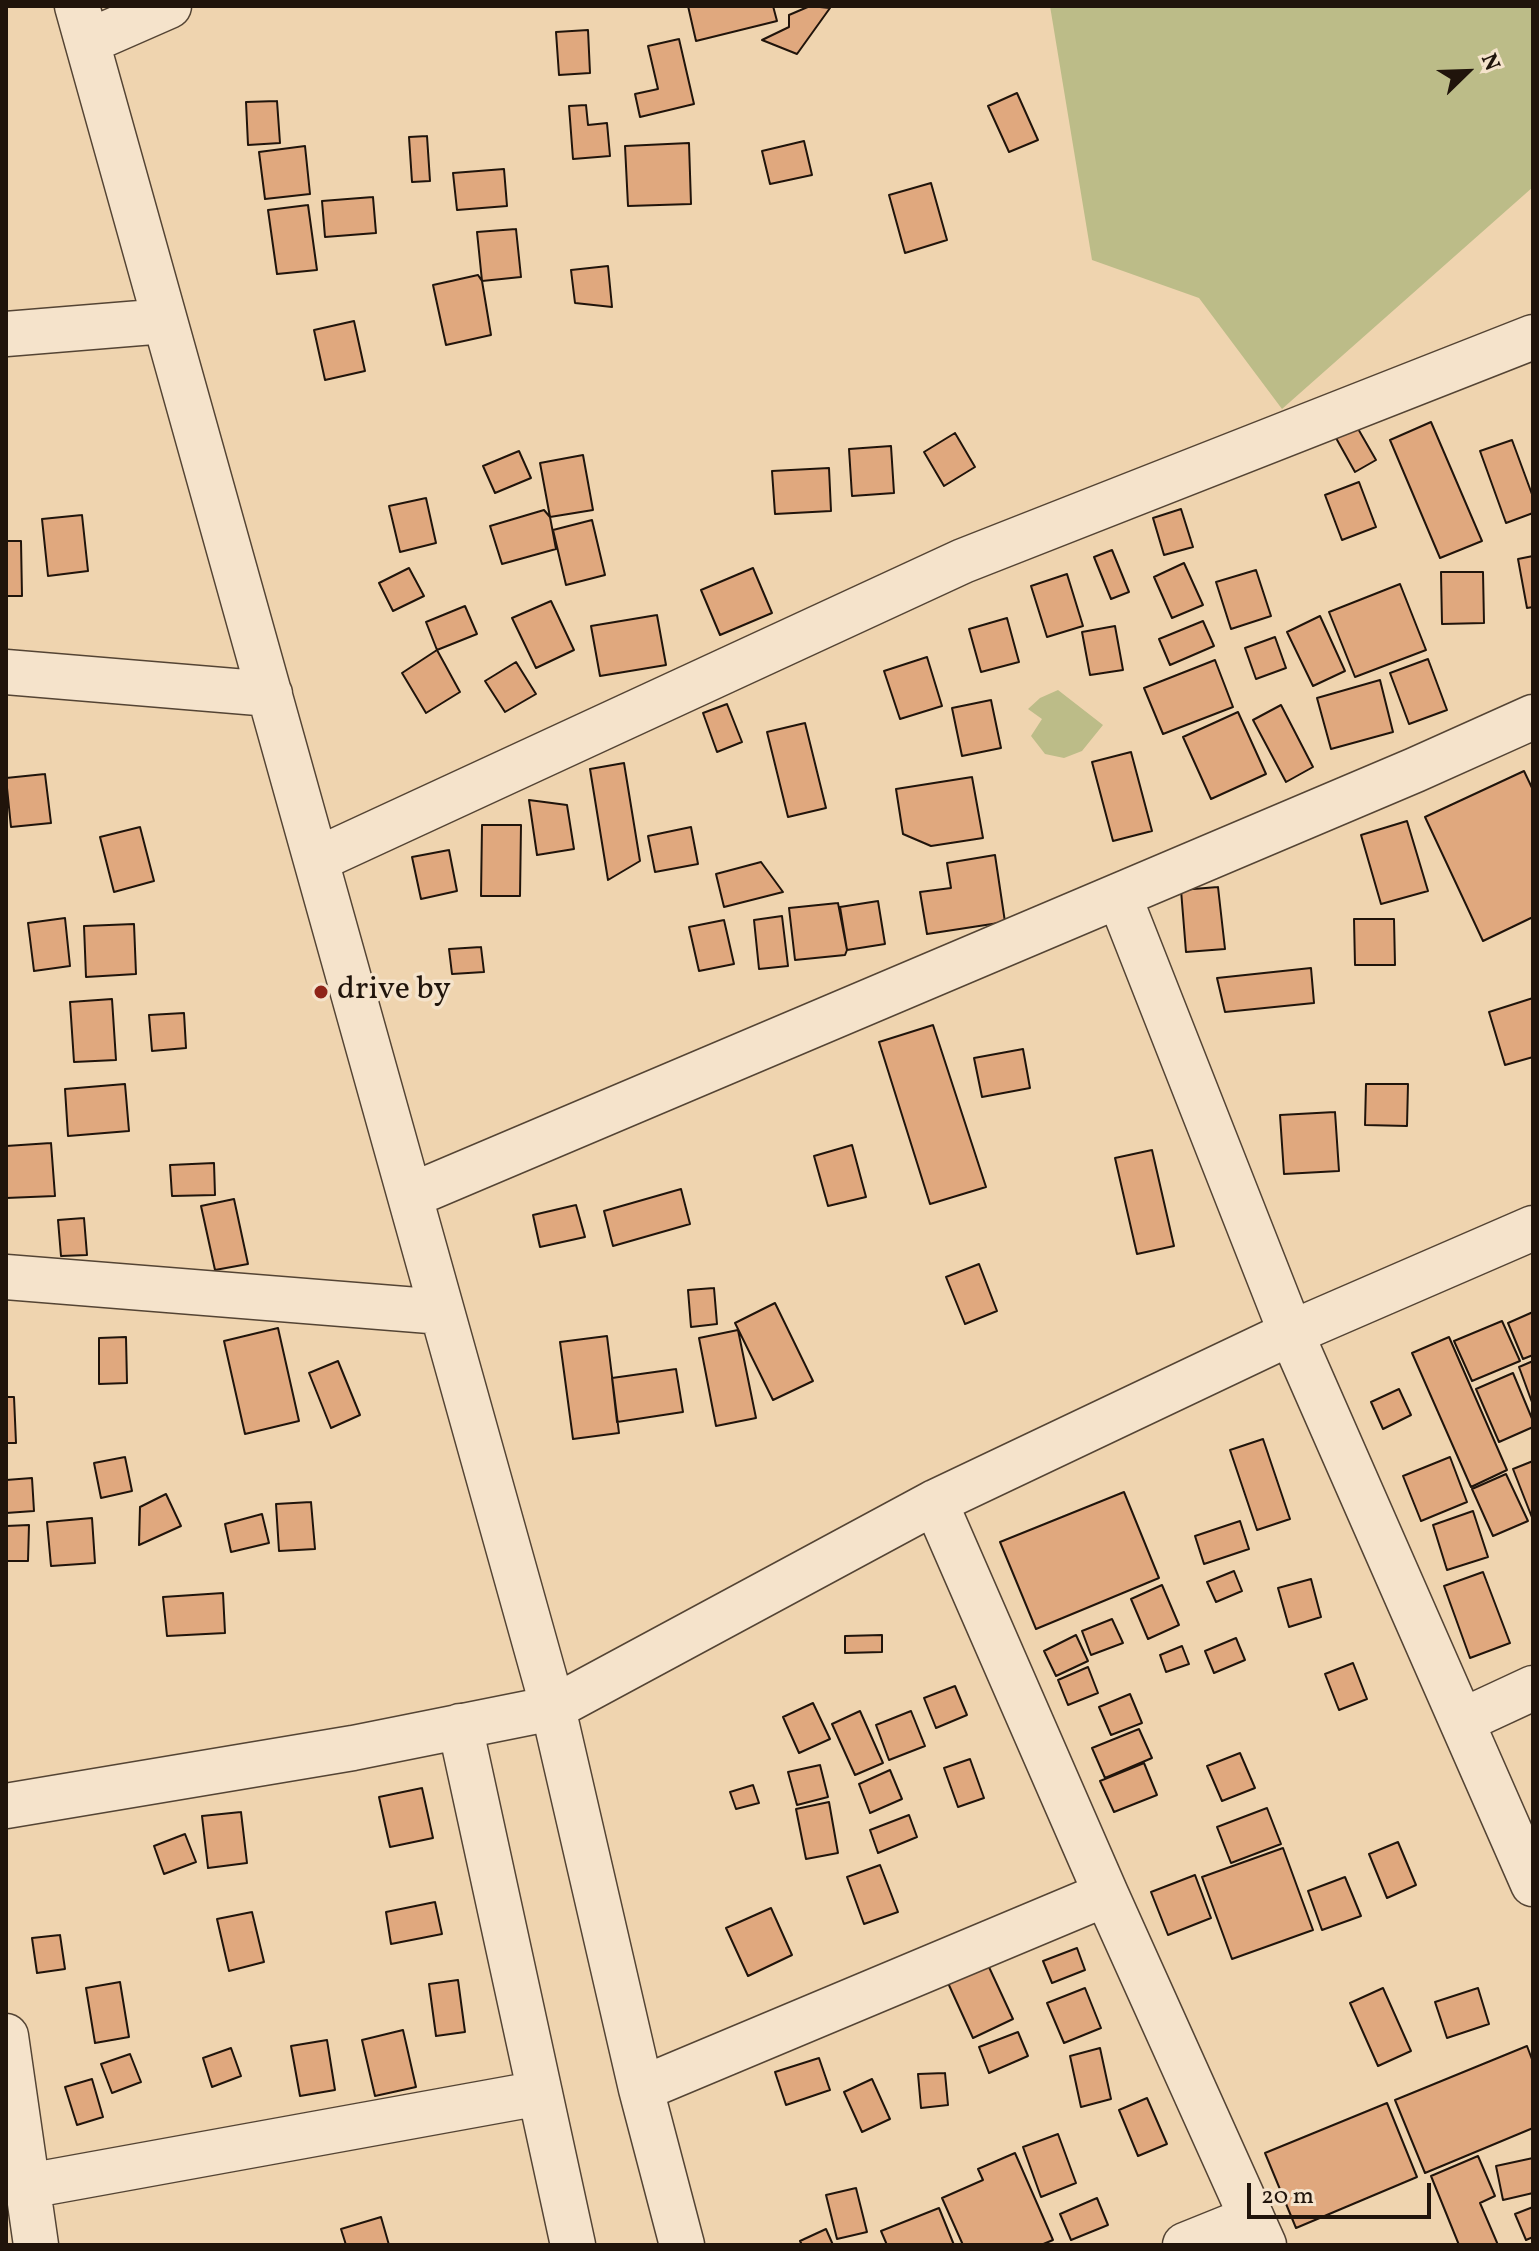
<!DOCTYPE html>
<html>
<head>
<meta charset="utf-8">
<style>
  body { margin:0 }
  #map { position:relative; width:1539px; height:2251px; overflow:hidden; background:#efd4af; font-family:Vollkorn,serif }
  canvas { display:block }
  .frame { position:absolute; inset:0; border:8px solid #20140b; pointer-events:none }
  .north { position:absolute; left:1427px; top:32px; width:80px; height:80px; -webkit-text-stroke:6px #f5e3cb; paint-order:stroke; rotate:67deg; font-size:22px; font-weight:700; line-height:32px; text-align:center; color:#20140b }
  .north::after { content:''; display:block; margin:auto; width:28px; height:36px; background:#20140b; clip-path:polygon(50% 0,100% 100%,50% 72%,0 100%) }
  .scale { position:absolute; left:1247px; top:2183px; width:184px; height:36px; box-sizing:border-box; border:4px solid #20140b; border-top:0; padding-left:10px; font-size:24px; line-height:28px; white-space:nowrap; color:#20140b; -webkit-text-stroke:6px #f5e3cb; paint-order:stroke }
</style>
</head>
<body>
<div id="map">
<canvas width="1539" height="2251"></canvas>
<div class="frame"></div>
<div class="north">N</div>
<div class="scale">20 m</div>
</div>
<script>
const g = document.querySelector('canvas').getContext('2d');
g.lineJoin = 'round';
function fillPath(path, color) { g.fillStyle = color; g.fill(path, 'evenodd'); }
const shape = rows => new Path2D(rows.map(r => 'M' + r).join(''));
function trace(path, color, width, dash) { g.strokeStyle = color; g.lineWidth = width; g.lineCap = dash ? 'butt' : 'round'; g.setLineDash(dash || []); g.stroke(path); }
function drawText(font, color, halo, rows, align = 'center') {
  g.font = font + ' Vollkorn,serif'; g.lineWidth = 7; g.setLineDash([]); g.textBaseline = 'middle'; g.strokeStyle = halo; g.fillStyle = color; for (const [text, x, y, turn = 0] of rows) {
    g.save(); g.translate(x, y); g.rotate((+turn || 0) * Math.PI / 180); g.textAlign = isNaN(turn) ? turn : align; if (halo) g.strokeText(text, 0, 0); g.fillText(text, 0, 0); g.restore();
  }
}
const green = shape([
  [1050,6,1533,6,1533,187,1282,409,1199,298,1092,260],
  [1058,690,1103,725,1082,751,1064,758,1045,754,1031,736,1042,719,1028,709,1040,698]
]);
const building = shape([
  [688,6,773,6,777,21,696,41,688,6],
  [810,6,830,8,797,54,762,40,789,27,789,15,810,6],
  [588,30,590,73,559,75,556,32,588,30],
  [679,39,694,104,640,117,635,94,658,89,648,46,679,39],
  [1017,93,1038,140,1009,152,988,106,1017,93],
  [277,101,280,143,248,145,246,102,277,101],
  [586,105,588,125,607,123,610,156,573,159,569,106,586,105],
  [427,136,430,181,412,182,409,137,427,136],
  [804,141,812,175,770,184,762,151,804,141],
  [689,143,691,204,628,206,625,146,689,143],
  [305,146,310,194,265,199,259,152,305,146],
  [504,169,507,206,457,210,453,173,504,169],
  [931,183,947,240,905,253,889,195,931,183],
  [373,197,376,233,325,237,322,201,373,197],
  [308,205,317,270,277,274,268,210,308,205],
  [516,229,521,277,482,281,477,232,516,229],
  [608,266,612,307,575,303,571,270,608,266],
  [478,275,482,281,491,335,446,345,433,285,478,275],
  [354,321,365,371,325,380,314,330,354,321],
  [1431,422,1482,541,1440,558,1390,440,1431,422],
  [1357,427,1376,460,1355,472,1336,438,1357,427],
  [955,433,975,467,944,486,924,452,955,433],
  [1512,440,1533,497,1533,513,1506,523,1480,451,1512,440],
  [891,446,894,493,852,496,849,449,891,446],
  [519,451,531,478,495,493,483,466,519,451],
  [583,455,593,510,550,517,540,463,583,455],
  [829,468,831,511,775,514,772,471,829,468],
  [1359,482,1376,527,1342,540,1325,495,1359,482],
  [426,498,436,543,400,552,389,506,426,498],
  [1181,509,1193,547,1164,555,1153,518,1181,509],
  [544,510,550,517,556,549,502,564,490,526,544,510],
  [82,515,88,571,48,576,42,519,82,515],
  [592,520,605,575,566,585,553,530,592,520],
  [6,541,21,541,22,596,6,596,6,541],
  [1112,550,1129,592,1111,599,1094,557,1112,550],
  [1533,556,1533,607,1527,608,1518,559,1533,556],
  [1184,563,1203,605,1172,618,1154,577,1184,563],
  [409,568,424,596,393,611,379,583,409,568],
  [753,568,772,613,720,635,701,590,753,568],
  [1256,570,1271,616,1231,629,1216,582,1256,570],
  [1441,572,1483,572,1484,623,1442,624,1441,572],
  [1067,574,1083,626,1047,637,1031,586,1067,574],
  [1400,584,1426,650,1355,677,1329,612,1400,584],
  [551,601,574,650,536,668,512,618,551,601],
  [465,606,477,634,437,650,426,622,465,606],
  [657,615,666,665,600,676,591,626,657,615],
  [1320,616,1345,671,1313,686,1287,632,1320,616],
  [1007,618,1019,662,981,672,969,629,1007,618],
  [1203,621,1214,646,1170,665,1159,639,1203,621],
  [1115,626,1123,670,1090,675,1082,632,1115,626],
  [1275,637,1286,668,1256,679,1245,648,1275,637],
  [437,650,460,692,426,713,402,673,437,650],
  [927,657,942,706,900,719,884,671,927,657],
  [1428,659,1447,710,1409,724,1390,673,1428,659],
  [1215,660,1233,707,1163,734,1144,688,1215,660],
  [516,662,536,694,505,712,485,681,516,662],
  [1380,680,1393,732,1331,749,1317,698,1380,680],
  [991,700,1001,748,962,756,952,708,991,700],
  [727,704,742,742,717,752,703,713,727,704],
  [1281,705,1313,767,1286,782,1253,720,1281,705],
  [1238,712,1266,774,1211,799,1183,737,1238,712],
  [805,723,826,808,788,817,767,732,805,723],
  [1131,752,1152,831,1113,841,1092,762,1131,752],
  [624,763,640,861,608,880,590,769,624,763],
  [1524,771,1533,790,1533,917,1483,941,1425,817,1524,771],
  [45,774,51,823,11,827,6,778,45,774],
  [972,777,983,838,931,846,903,834,896,789,972,777],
  [529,800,567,805,574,849,537,855,529,800],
  [1407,821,1428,891,1381,904,1361,835,1407,821],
  [482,825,521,825,520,896,481,896,482,825],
  [140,827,154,881,114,892,100,837,140,827],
  [691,827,698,864,655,872,648,836,691,827],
  [449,850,457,891,421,899,412,857,449,850],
  [995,855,1005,922,927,934,920,892,951,888,947,863,995,855],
  [761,862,783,892,724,907,716,874,761,862],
  [1218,887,1225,949,1186,952,1181,890,1218,887],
  [878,901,885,944,847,950,840,907,878,901],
  [838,903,847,950,845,955,795,960,789,908,838,903],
  [782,916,788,966,759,969,754,920,782,916],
  [65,918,70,966,34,971,28,923,65,918],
  [1354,919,1394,919,1395,965,1355,965,1354,919],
  [724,920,734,964,699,971,689,927,724,920],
  [134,924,136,974,86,977,84,926,134,924],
  [481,947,484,972,452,974,449,949,481,947],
  [1311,968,1314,1003,1225,1012,1217,978,1311,968],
  [1533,998,1533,1057,1505,1065,1489,1012,1533,998],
  [112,999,116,1060,74,1062,70,1002,112,999],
  [184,1013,186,1048,152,1051,149,1015,184,1013],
  [933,1025,986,1187,930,1204,879,1042,933,1025],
  [1023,1049,1030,1088,982,1097,974,1058,1023,1049],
  [125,1084,129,1131,68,1136,65,1089,125,1084],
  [1366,1084,1408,1084,1407,1126,1365,1125,1366,1084],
  [1335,1112,1339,1171,1284,1174,1280,1115,1335,1112],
  [51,1143,55,1196,6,1198,6,1146,51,1143],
  [852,1145,866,1197,828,1206,814,1156,852,1145],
  [1152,1150,1174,1246,1137,1254,1115,1158,1152,1150],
  [214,1163,215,1195,172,1196,170,1165,214,1163],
  [681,1189,690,1224,613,1246,604,1211,681,1189],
  [234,1199,248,1264,215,1270,201,1206,234,1199],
  [576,1205,585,1237,540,1247,533,1215,576,1205],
  [84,1218,87,1255,61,1256,58,1220,84,1218],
  [979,1264,997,1311,965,1324,946,1277,979,1264],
  [714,1288,717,1324,691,1327,688,1290,714,1288],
  [775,1303,813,1381,773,1400,735,1323,775,1303],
  [1533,1312,1533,1355,1523,1359,1508,1323,1533,1312],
  [1502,1321,1520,1361,1472,1381,1454,1341,1502,1321],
  [278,1328,299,1421,245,1434,224,1341,278,1328],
  [738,1330,756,1418,716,1426,699,1338,738,1330],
  [607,1336,619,1433,573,1439,560,1342,607,1336],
  [126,1337,127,1383,99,1384,99,1338,126,1337],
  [1449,1337,1507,1470,1471,1487,1412,1353,1449,1337],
  [338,1361,360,1415,331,1428,309,1373,338,1361],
  [1533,1361,1533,1405,1519,1367,1533,1361],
  [676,1369,683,1412,617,1422,612,1378,676,1369],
  [1513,1373,1533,1421,1533,1427,1499,1442,1476,1389,1513,1373],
  [1399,1389,1411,1415,1383,1429,1371,1402,1399,1389],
  [6,1397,14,1397,16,1443,6,1443,6,1397],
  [1263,1439,1290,1519,1257,1530,1230,1450,1263,1439],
  [125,1457,132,1491,101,1498,94,1463,125,1457],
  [1450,1457,1467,1502,1421,1521,1403,1476,1450,1457],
  [1533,1461,1533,1520,1513,1469,1533,1461],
  [1506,1474,1528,1521,1493,1536,1472,1489,1506,1474],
  [32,1478,34,1511,6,1513,6,1480,32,1478],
  [1124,1492,1159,1578,1036,1629,1000,1542,1124,1492],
  [166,1494,181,1526,139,1545,140,1507,166,1494],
  [311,1502,315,1549,279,1551,276,1504,311,1502],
  [1473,1511,1488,1557,1447,1570,1433,1525,1473,1511],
  [262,1514,269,1543,231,1552,225,1524,262,1514],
  [92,1518,95,1563,51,1566,47,1522,92,1518],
  [1240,1521,1249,1549,1204,1564,1195,1536,1240,1521],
  [29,1525,28,1561,6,1561,6,1526,29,1525],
  [1234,1571,1242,1591,1216,1602,1207,1582,1234,1571],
  [1483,1572,1510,1643,1470,1658,1444,1586,1483,1572],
  [1311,1579,1321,1617,1289,1627,1278,1588,1311,1579],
  [1162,1585,1179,1625,1148,1639,1131,1599,1162,1585],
  [223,1593,225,1633,167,1636,163,1597,223,1593],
  [1112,1619,1123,1643,1091,1655,1082,1631,1112,1619],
  [882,1635,882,1652,845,1653,845,1636,882,1635],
  [1076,1635,1088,1661,1056,1676,1044,1651,1076,1635],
  [1236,1638,1245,1660,1214,1673,1205,1651,1236,1638],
  [1182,1646,1189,1664,1166,1672,1160,1655,1182,1646],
  [1353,1663,1367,1699,1339,1710,1325,1674,1353,1663],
  [1088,1667,1098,1693,1068,1705,1058,1680,1088,1667],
  [955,1686,967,1715,936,1728,924,1698,955,1686],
  [1130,1694,1142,1723,1111,1735,1099,1707,1130,1694],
  [813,1703,830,1739,799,1753,783,1717,813,1703],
  [860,1711,883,1763,855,1775,832,1724,860,1711],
  [911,1711,925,1746,889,1760,876,1725,911,1711],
  [1139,1729,1152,1758,1105,1778,1092,1748,1139,1729],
  [1240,1753,1255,1788,1222,1801,1207,1766,1240,1753],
  [970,1759,984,1798,958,1807,944,1768,970,1759],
  [1144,1763,1157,1795,1114,1812,1100,1781,1144,1763],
  [820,1765,828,1797,797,1805,788,1772,820,1765],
  [890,1770,902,1799,870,1813,859,1784,890,1770],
  [753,1785,759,1803,736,1809,730,1792,753,1785],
  [422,1788,433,1838,390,1847,379,1797,422,1788],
  [829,1802,838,1853,806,1859,796,1809,829,1802],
  [1267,1808,1281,1844,1231,1863,1217,1827,1267,1808],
  [241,1812,247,1863,208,1868,202,1816,241,1812],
  [909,1815,917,1837,878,1853,870,1830,909,1815],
  [185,1834,196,1862,164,1874,154,1846,185,1834],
  [1398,1842,1416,1885,1387,1898,1369,1854,1398,1842],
  [1283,1848,1313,1930,1232,1959,1202,1877,1283,1848],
  [880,1865,898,1912,864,1924,847,1877,880,1865],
  [1195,1875,1211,1918,1168,1935,1151,1892,1195,1875],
  [1345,1877,1361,1916,1322,1930,1308,1891,1345,1877],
  [435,1902,442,1934,391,1944,386,1912,435,1902],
  [771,1908,792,1955,748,1976,726,1928,771,1908],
  [252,1912,264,1962,229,1971,217,1919,252,1912],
  [60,1935,65,1969,37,1973,32,1938,60,1935],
  [1077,1948,1085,1970,1052,1983,1043,1961,1077,1948],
  [988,1965,1013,2019,973,2038,948,1983,988,1965],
  [458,1980,465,2032,436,2036,429,1984,458,1980],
  [120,1982,129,2037,95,2043,86,1988,120,1982],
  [1085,1988,1101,2028,1064,2043,1047,2003,1085,1988],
  [1383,1988,1411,2051,1378,2066,1350,2003,1383,1988],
  [1478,1988,1489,2024,1447,2038,1435,2002,1478,1988],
  [403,2030,416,2087,375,2096,362,2040,403,2030],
  [1018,2032,1028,2056,989,2073,979,2047,1018,2032],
  [327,2040,335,2090,300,2096,291,2046,327,2040],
  [1527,2046,1533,2062,1533,2128,1425,2173,1395,2100,1527,2046],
  [231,2048,241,2076,212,2087,203,2058,231,2048],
  [1100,2048,1111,2099,1081,2107,1070,2056,1100,2048],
  [130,2054,141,2082,112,2093,101,2064,130,2054],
  [819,2058,830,2090,786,2105,775,2072,819,2058],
  [945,2073,948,2105,921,2108,918,2074,945,2073],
  [92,2079,103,2117,77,2125,65,2087,92,2079],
  [872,2079,890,2119,862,2132,844,2092,872,2079],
  [1147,2098,1167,2144,1138,2156,1119,2110,1147,2098],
  [1387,2103,1417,2177,1296,2228,1265,2153,1387,2103],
  [1058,2134,1076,2183,1041,2197,1023,2147,1058,2134],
  [1015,2153,1053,2240,1041,2245,963,2245,942,2198,983,2180,978,2169,1015,2153],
  [1478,2156,1495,2196,1480,2203,1498,2245,1459,2245,1431,2176,1478,2156],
  [1533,2158,1533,2193,1503,2200,1496,2166,1533,2158],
  [856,2188,867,2232,837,2239,826,2195,856,2188],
  [1097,2198,1108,2225,1071,2240,1060,2214,1097,2198],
  [1533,2207,1533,2237,1526,2240,1515,2214,1533,2207],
  [939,2208,954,2245,887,2245,881,2231,939,2208],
  [381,2217,389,2245,346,2245,341,2229,381,2217],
  [826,2229,833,2245,802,2245,800,2241,826,2229]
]);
const minor = shape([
  [77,6,553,1708,641,2089,682,2245],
  [87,42,169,6],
  [6,334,165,321],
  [6,672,270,694],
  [316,860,963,561,1533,337],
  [1119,896,1291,1333,1533,1884],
  [410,1196,1415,770,1533,717],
  [6,1277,442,1312],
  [935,1502,1106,1894,1264,2245],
  [1462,1721,1533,1688],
  [460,1726,573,2245],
  [6,1806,353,1748,553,1708,935,1502,1291,1333,1533,1228],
  [6,2036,36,2245],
  [641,2089,1106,1894],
  [28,2186,540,2093],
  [1185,2245,1252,2218]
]);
const markers = [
  [321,992,8,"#8f2418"]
];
const poiNames = [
  ["drive by",337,992]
];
fillPath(green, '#bcbc88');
fillPath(building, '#e0a87e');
trace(building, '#20140b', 2);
trace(minor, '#544434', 47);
trace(minor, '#f5e3cb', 44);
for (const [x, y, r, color] of markers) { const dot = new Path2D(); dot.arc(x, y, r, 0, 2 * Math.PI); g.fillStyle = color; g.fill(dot); trace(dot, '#f5e3cb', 3); }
drawText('32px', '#20140b', '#f5e3cb', poiNames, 'left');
</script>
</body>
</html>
